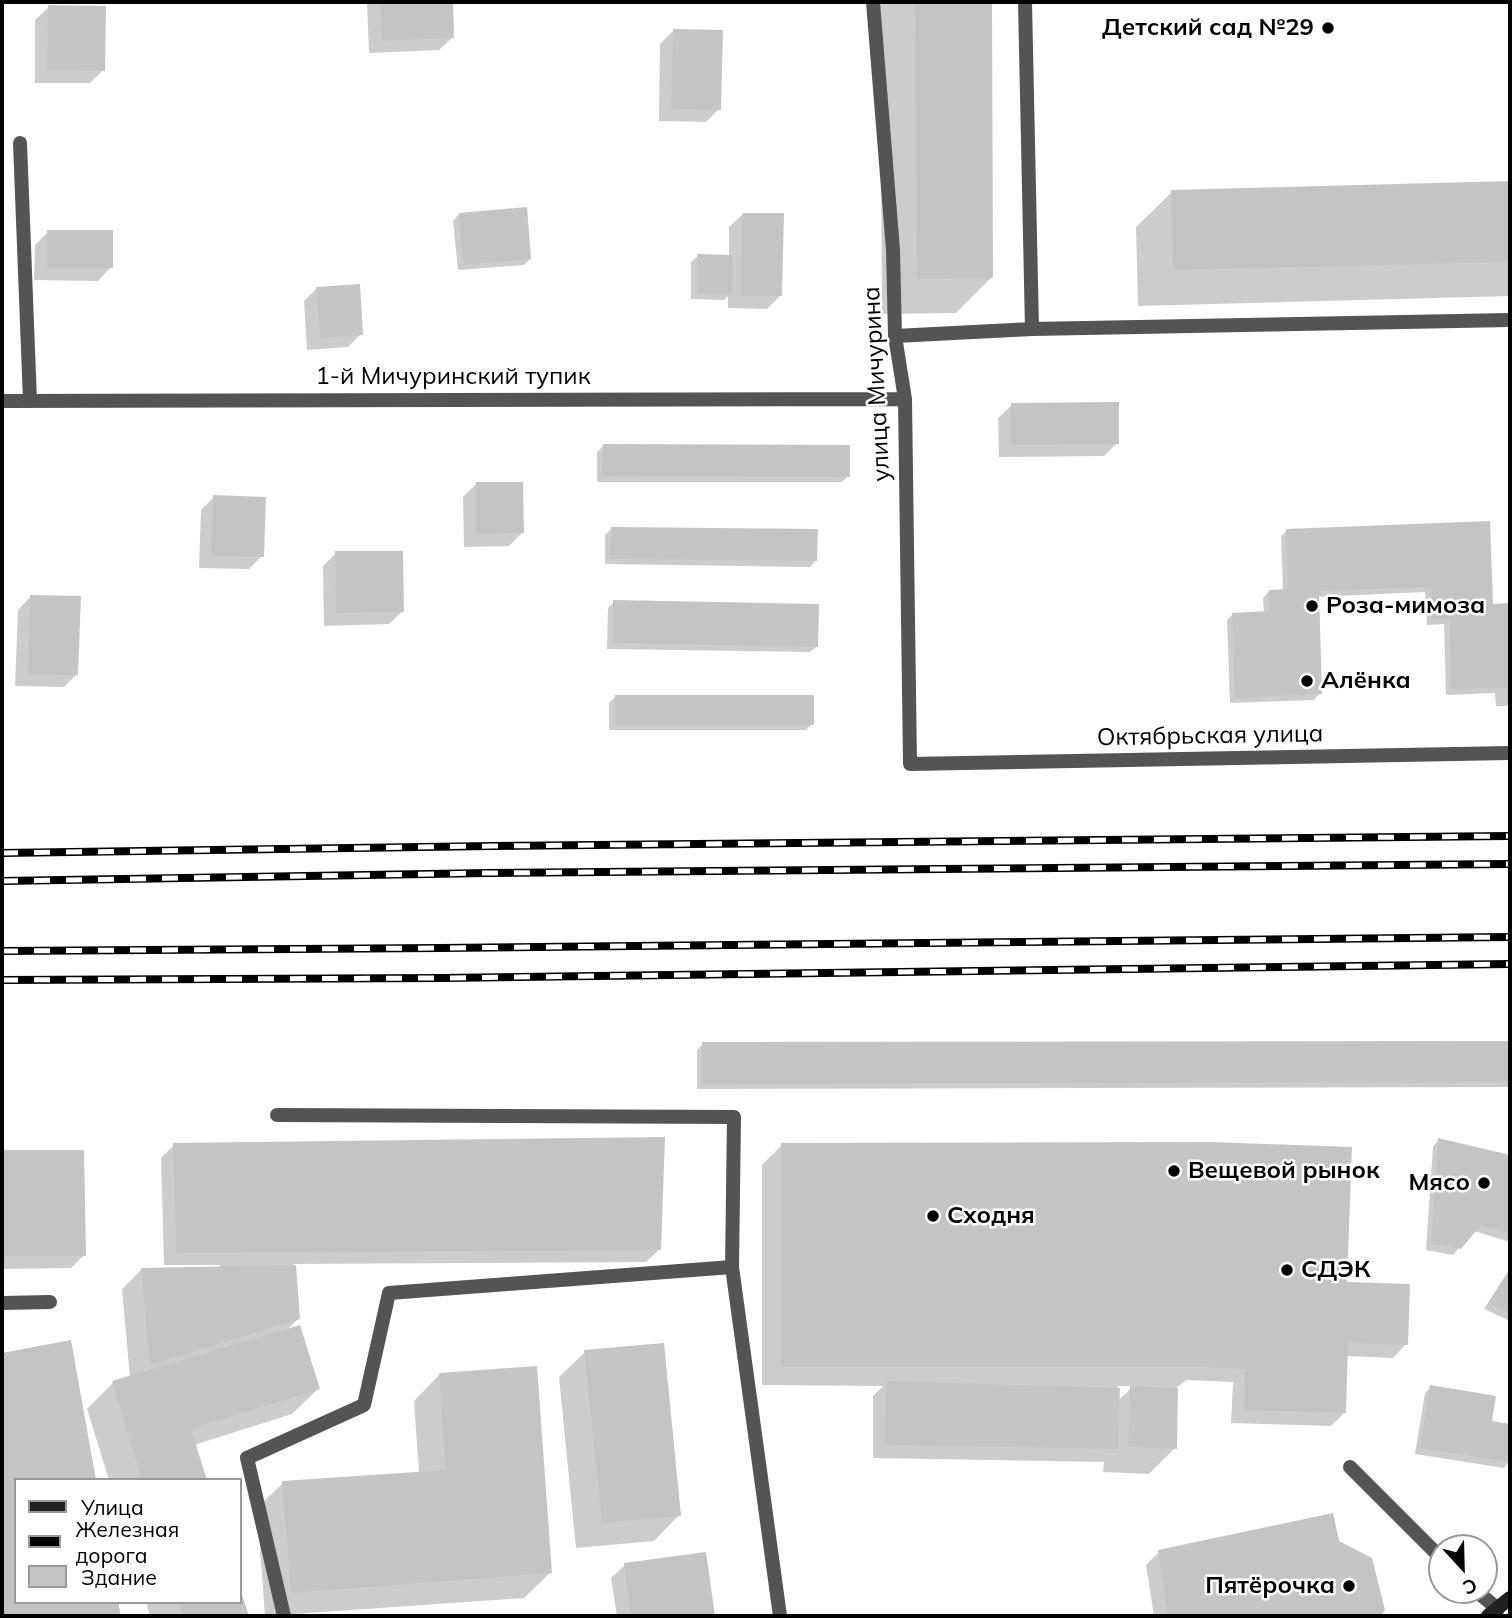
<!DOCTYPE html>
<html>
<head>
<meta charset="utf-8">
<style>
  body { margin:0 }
  #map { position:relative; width:1512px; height:1618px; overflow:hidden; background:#fff; font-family:Mulish,sans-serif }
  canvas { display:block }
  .frame { position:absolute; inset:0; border:4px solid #000; pointer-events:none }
  .legend { position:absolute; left:14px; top:1478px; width:228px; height:126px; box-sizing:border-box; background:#fff; border:2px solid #999; margin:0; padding:9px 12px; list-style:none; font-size:21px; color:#000 }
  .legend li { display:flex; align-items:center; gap:14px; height:35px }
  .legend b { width:35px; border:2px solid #999 }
  .north { position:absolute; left:1428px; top:1534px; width:70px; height:70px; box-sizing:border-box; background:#fff; border:2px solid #999; border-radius:50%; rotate:158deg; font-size:19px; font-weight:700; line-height:28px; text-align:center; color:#000 }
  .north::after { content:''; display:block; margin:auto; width:24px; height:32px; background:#000; clip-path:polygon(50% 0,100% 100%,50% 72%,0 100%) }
</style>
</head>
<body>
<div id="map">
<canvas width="1512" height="1618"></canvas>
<div class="frame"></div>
<ul class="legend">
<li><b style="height:9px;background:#212121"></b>Улица</li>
<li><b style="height:9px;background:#000"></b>Железная дорога</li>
<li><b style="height:19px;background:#c4c4c4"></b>Здание</li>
</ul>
<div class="north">С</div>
</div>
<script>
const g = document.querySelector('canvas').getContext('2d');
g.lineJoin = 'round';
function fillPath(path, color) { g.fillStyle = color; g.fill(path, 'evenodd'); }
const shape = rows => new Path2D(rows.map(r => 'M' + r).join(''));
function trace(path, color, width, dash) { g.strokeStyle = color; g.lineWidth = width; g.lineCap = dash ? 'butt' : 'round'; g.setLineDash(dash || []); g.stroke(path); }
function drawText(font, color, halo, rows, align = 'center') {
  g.font = font + ' Mulish,sans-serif'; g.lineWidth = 5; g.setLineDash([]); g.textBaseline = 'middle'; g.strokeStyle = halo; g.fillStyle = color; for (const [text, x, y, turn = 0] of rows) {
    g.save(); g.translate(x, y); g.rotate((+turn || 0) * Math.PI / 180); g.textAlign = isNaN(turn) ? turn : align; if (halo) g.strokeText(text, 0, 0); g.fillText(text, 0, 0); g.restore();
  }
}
const shadow = shape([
  [367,2,451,2,453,37,439,50,369,53],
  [883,2,990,2,992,277,956,313,882,314,880,5],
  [49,7,103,70,90,83,35,83,35,20],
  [673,31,719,109,706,122,659,121,660,44],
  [1510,183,1510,296,1138,306,1136,227,1172,192],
  [459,214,530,259,524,265,458,270,453,221],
  [743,214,781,295,767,309,728,308,728,296,724,300,691,299,691,262,698,256,729,256,729,227],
  [48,232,111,267,98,281,34,280,35,245],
  [317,288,361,334,348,347,307,350,304,301],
  [1012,405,1117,443,1104,456,999,457,998,418],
  [603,446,848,476,842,482,597,482,597,452],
  [476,484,522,533,509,546,464,547,463,497],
  [214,497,262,556,249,569,199,568,201,510],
  [611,529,816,560,810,567,605,564,605,535],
  [1287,530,1491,606,1510,605,1510,706,1496,706,1495,693,1446,695,1444,624,1427,625,1425,592,1317,597,1320,693,1314,700,1230,703,1227,620,1233,614,1264,613,1263,598,1269,591,1283,591,1281,536],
  [336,553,403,611,389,624,324,626,323,566],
  [31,596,77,674,64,687,15,686,18,610],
  [614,602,817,646,810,652,607,649,608,608],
  [615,697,812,724,806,730,609,730,609,703],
  [1510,1042,1510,1087,697,1089,697,1050,703,1044],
  [1439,1140,1510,1157,1510,1242,1474,1231,1453,1255,1426,1250,1433,1146],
  [174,1145,660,1249,646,1262,294,1264,298,1319,286,1331,318,1389,292,1414,194,1445,205,1480,109,1480,87,1409,113,1383,130,1378,122,1289,142,1269,220,1268,220,1265,164,1265,161,1158],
  [782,1145,1345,1284,1406,1344,1393,1358,1346,1356,1344,1413,1331,1426,1231,1423,1233,1382,1186,1380,1179,1386,1177,1386,1175,1448,1149,1474,1103,1472,1104,1462,873,1458,873,1396,883,1386,762,1385,762,1165],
  [1118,1386,1133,1386,1117,1402],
  [2,1151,83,1151,84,1255,71,1268,2,1269],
  [1510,1269,1510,1321,1484,1309],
  [70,1342,16,1480,16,1602,117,1602,119,1616,2,1616,2,1355],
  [585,1352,679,1515,654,1541,576,1548,559,1377],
  [439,1375,550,1573,524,1598,265,1616,257,1508,283,1483,419,1473,414,1401],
  [1431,1387,1490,1422,1510,1426,1510,1460,1504,1468,1415,1454,1425,1393],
  [1159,1552,1383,1610,1378,1616,1154,1616,1146,1565],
  [704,1553,714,1616,617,1616,611,1578,625,1565],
  [240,1593,247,1616,150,1616,146,1602,240,1602]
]);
const building = shape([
  [380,2,453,2,454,38,382,41],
  [915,2,992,2,993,278,917,279],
  [48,5,106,6,105,71,47,70],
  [673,29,723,30,721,110,671,109],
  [1510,181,1510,262,1173,270,1171,190],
  [527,207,531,259,463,265,459,213],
  [742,213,784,213,782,296,741,296],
  [47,230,113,230,113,268,47,268],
  [697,254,733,255,732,294,697,294],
  [360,284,363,335,320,338,316,287],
  [1119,402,1119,444,1011,445,1011,403],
  [603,444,850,445,850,477,602,476],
  [476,482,523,482,524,533,476,534],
  [213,495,266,497,264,557,211,556],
  [1490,521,1493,604,1510,603,1510,698,1509,698,1507,688,1451,689,1450,619,1432,619,1431,587,1319,591,1322,694,1235,698,1232,613,1269,611,1269,590,1288,589,1286,529],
  [611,527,818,529,817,561,610,559],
  [335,551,403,551,404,612,336,613],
  [30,595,81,596,78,675,28,674],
  [613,600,819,604,818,647,613,643],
  [615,695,814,695,814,725,615,725],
  [1510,1041,1510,1082,702,1084,702,1042],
  [665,1137,661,1250,176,1253,173,1143],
  [1438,1138,1510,1155,1510,1234,1481,1225,1461,1249,1431,1244],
  [1209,1142,1352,1147,1347,1282,1410,1284,1408,1345,1348,1343,1346,1413,1244,1410,1245,1369,1200,1367,781,1367,781,1143],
  [2,1150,84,1150,86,1256,2,1256],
  [296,1265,300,1319,150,1365,141,1268],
  [1510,1269,1510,1312,1488,1303],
  [300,1325,320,1389,191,1429,207,1480,142,1480,112,1381],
  [71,1340,96,1480,16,1480,16,1602,118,1602,121,1616,2,1616,2,1353],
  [664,1343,681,1516,602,1523,584,1350],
  [537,1366,552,1573,291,1593,282,1481,446,1470,439,1373],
  [886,1381,1120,1388,1118,1449,885,1445],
  [1430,1385,1496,1396,1492,1421,1510,1424,1510,1462,1420,1448],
  [1130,1386,1178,1388,1177,1449,1128,1447],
  [1333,1513,1339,1541,1372,1558,1385,1610,1381,1616,1168,1616,1158,1550],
  [706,1552,715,1616,631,1616,624,1563],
  [240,1589,249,1616,183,1616,179,1602,240,1602]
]);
const lane = shape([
  [1025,2,1032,329],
  [20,143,30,401],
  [895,336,1032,329,1510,320],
  [277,1115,734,1117,732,1267,780,1616],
  [2,1303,50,1302],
  [1350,1467,1442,1559],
  [1475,1590,1498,1609],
  [284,1616,247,1458,364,1405,389,1293,732,1267]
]);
const street = shape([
  [873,2,893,250,895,336,905,399,910,764,1510,753],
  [2,401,905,399]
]);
const secondary = shape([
  [1488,1616,1510,1598]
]);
const rail = shape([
  [2,853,492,846,1510,836],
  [2,881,488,873,1510,864],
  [2,951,440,948,1510,937],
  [2,980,442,978,1510,964]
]);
const markers = [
  [1328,28,7,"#000"],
  [1312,606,7,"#000"],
  [1307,681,7,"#000"],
  [1174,1171,7,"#000"],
  [1484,1183,7,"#000"],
  [933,1216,7,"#000"],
  [1287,1270,7,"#000"],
  [1349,1586,7,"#000"]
];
const poiNames = [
  ["Детский сад №29",1314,28,"right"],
  ["Роза-мимоза",1326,606],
  ["Алёнка",1321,681],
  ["Вещевой рынок",1188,1171],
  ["Мясо",1470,1183,"right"],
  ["Сходня",947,1216],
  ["СДЭК",1301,1270],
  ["Пятёрочка",1335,1586,"right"]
];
const streetNames = [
  ["1-й Мичуринский тупик",453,377],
  ["улица Мичурина",877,384,-93],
  ["Октябрьская улица",1210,736,-1]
];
fillPath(shadow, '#0003');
fillPath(building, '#c4c4c4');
trace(lane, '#545454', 14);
trace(street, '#545454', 14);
trace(secondary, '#212121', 14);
trace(rail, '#000', 8);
trace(rail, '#fff', 5, [16]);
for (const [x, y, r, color] of markers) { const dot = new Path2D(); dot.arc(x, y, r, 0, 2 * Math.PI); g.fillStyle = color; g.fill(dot); trace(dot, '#fff', 2.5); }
drawText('bold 24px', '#000', '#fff', poiNames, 'left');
drawText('24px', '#000', '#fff', streetNames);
</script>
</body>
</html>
